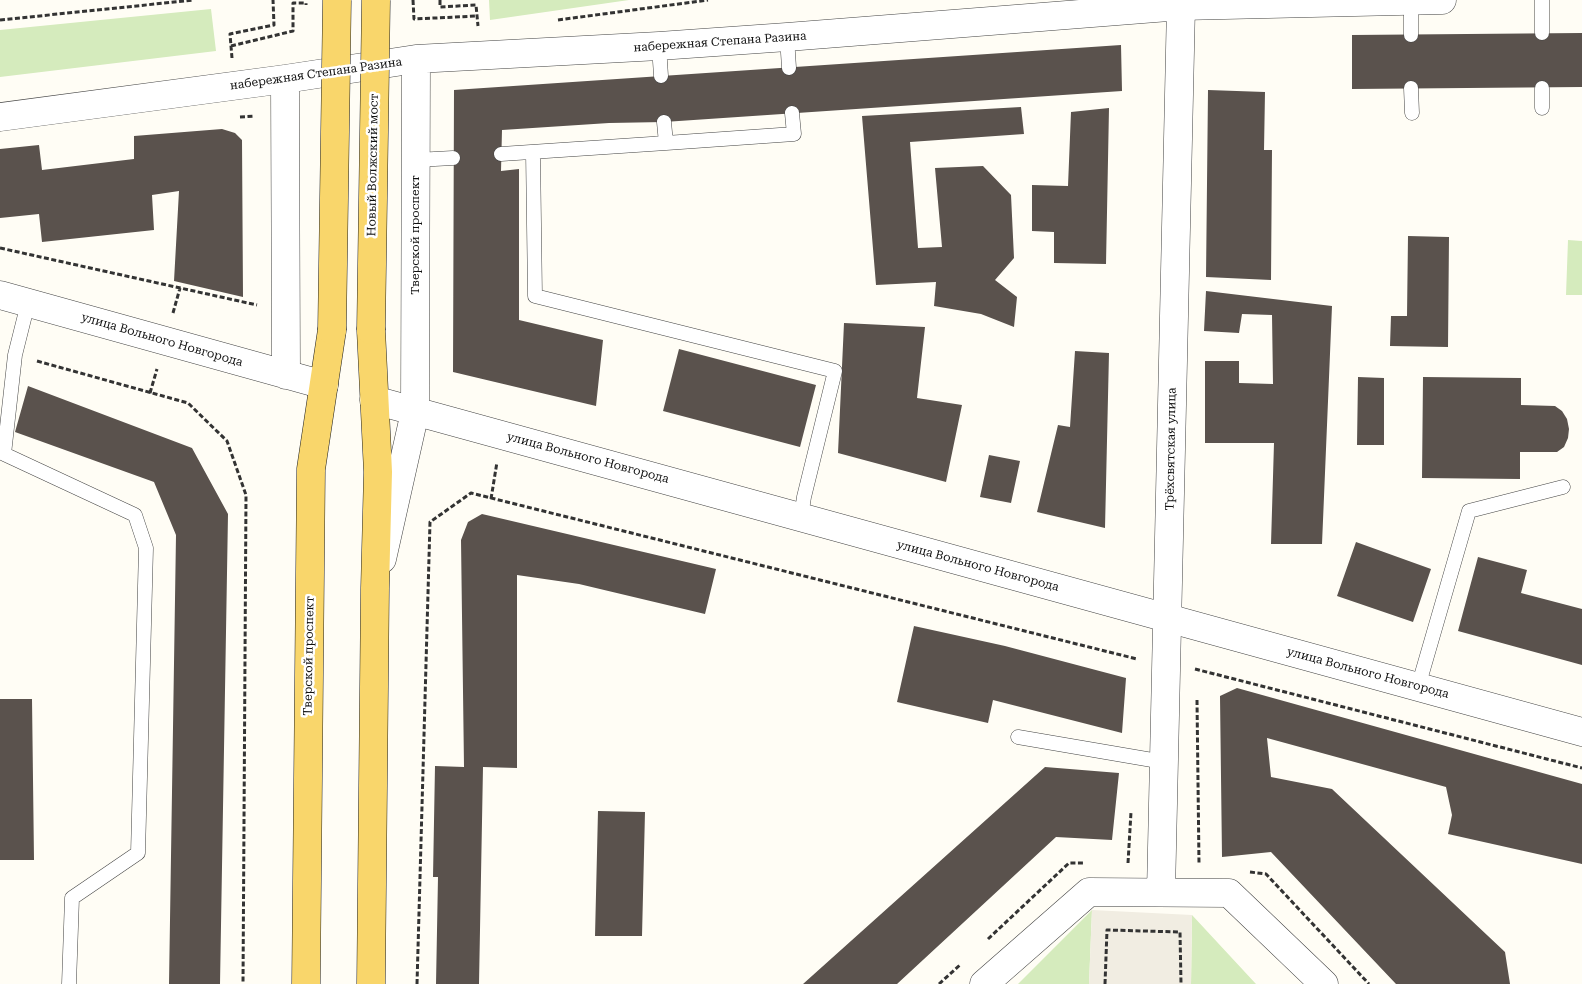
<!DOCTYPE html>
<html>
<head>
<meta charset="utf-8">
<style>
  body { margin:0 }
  canvas { display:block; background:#fffdf5 }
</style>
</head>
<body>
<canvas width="1582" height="984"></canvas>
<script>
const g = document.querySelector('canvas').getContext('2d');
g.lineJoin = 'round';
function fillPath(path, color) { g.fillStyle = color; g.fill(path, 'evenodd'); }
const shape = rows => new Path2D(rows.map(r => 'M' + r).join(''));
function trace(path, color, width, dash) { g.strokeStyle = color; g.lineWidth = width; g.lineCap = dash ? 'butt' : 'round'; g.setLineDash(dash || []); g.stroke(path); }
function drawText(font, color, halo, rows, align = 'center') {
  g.font = font + ' "Roboto Serif",serif'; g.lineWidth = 5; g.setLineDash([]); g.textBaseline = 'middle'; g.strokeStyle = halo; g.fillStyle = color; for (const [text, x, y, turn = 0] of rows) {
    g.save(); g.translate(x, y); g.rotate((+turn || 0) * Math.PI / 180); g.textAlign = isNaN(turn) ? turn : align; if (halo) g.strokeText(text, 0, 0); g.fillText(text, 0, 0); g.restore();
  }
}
const green = shape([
  [489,0,629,0,490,20],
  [211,9,216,51,0,77,0,30],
  [1568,240,1582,241,1582,295,1566,295],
  [1092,910,1089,984,1018,984],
  [1192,915,1256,984,1191,984]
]);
const plaza = shape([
  [1092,910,1192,915,1191,984,1089,984]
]);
const building = shape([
  [1582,33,1582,87,1352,89,1352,35],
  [1121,45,1122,91,664,122,609,123,502,130,501,171,519,169,519,320,603,340,596,406,453,372,454,90],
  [1208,90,1265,92,1264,150,1272,150,1271,280,1206,277],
  [1021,107,1024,134,910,142,918,248,942,247,935,168,983,166,1011,195,1014,258,995,280,1017,297,1014,327,981,314,934,306,936,282,876,285,862,116],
  [1109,108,1106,264,1054,263,1054,232,1032,231,1032,185,1068,186,1071,112],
  [222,129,235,133,242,140,243,297,174,281,179,191,152,195,154,230,42,242,39,214,0,218,0,149,39,145,42,170,134,159,134,136],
  [1408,236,1449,237,1448,347,1390,346,1391,316,1407,316],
  [1206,291,1332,306,1322,544,1271,544,1274,443,1205,443,1205,361,1239,361,1239,383,1273,384,1272,315,1242,314,1239,333,1204,331],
  [844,323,925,327,917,398,962,405,946,482,838,453],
  [679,349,816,385,800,447,663,411],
  [1075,351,1109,353,1105,528,1037,512,1058,425,1070,427],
  [1358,377,1384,378,1384,445,1357,445],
  [1423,377,1521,378,1521,405,1555,406,1562,411,1567,419,1569,429,1568,438,1564,447,1557,452,1520,452,1520,479,1422,478],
  [28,386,192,448,228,514,220,984,169,984,176,535,154,482,15,432],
  [989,455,1020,461,1011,503,980,497],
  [482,514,716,569,705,614,579,584,517,575,517,768,483,767,479,984,436,984,438,877,433,877,435,766,464,767,461,540,468,522],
  [1356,542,1431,569,1413,622,1337,596],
  [1478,557,1527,570,1521,593,1582,609,1582,665,1458,631],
  [914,626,1005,646,1126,678,1122,733,993,700,988,723,897,702],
  [1237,688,1582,784,1582,864,1448,834,1452,815,1446,787,1267,738,1271,777,1332,789,1505,952,1510,984,1396,984,1271,852,1222,857,1220,696],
  [0,699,32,699,34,860,0,860],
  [1045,767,1119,773,1112,840,1056,837,897,984,803,984],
  [598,811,645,812,642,936,595,936]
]);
const path = shape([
  [413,0,414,19,477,16],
  [440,0,440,7,476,5,478,26],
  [0,20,194,0],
  [558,20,708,0],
  [231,46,293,31,293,3,306,3,306,5],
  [232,58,230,34,274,25,273,0],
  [240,117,255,116],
  [0,248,257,305],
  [173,313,180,288],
  [37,361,188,403,227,441,246,495,243,984],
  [150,393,157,369],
  [491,499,497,462],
  [1195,669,1582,768],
  [1197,700,1199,864],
  [1128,863,1131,812],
  [1250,872,1266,874,1369,984],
  [988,939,1069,863,1084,863],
  [417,984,430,522,471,493,1137,659],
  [939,984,961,964],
  [1105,984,1107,930,1180,932,1181,984]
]);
const service = shape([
  [1542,0,1542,33],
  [1411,1,1411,35],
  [787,37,789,68],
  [659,46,661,76],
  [1411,88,1412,113],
  [1542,88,1542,108],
  [664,122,666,143,794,134,792,113],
  [533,152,535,296,835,371,804,497,801,517],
  [501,154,666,143],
  [416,160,453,158],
  [28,303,15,355,4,454,135,515,146,548,138,853,72,898,69,984],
  [1418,687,1469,511,1563,487],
  [1018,737,1164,762]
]);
const minor = shape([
  [1161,892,1181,6],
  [984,984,1089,892,1229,893,1324,984]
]);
const tertiary = shape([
  [285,79,286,375],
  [0,117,285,79,416,59,659,46,787,37,1181,6,1442,0],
  [0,295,324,385],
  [374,400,1582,732],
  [382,559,415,412,416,59]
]);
const primary = shape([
  [371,330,378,472,375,588,371,984],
  [306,984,311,469,332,330]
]);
const primaryBridge = shape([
  [332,330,337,0],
  [371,330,376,0]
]);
const streetNames = [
  ["набережная Степана Разина",720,42,-4],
  ["набережная Степана Разина",316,74,-8],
  ["Новый Волжский мост",373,165,-89],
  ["Тверской проспект",415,235,-90],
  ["улица Вольного Новгорода",162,340,16],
  ["Трёхсвятская улица",1171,449,-89],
  ["улица Вольного Новгорода",588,458,15],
  ["улица Вольного Новгорода",978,566,15],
  ["Тверской проспект",309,656,-89],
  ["улица Вольного Новгорода",1368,673,15]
];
fillPath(green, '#d5ebbd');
fillPath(plaza, '#f1ede2');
fillPath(building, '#5a524d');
trace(service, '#444', 15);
trace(minor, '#444', 29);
trace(tertiary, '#444', 29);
trace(primary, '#222', 29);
trace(path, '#333', 3, [5, 2.5]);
trace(service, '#fff', 14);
trace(minor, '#fff', 28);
trace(tertiary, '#fff', 28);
trace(primary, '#f9d66b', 28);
trace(primaryBridge, '#222', 29, []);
trace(primaryBridge, '#f9d66b', 28);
drawText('12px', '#111', '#fff', streetNames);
</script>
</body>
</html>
